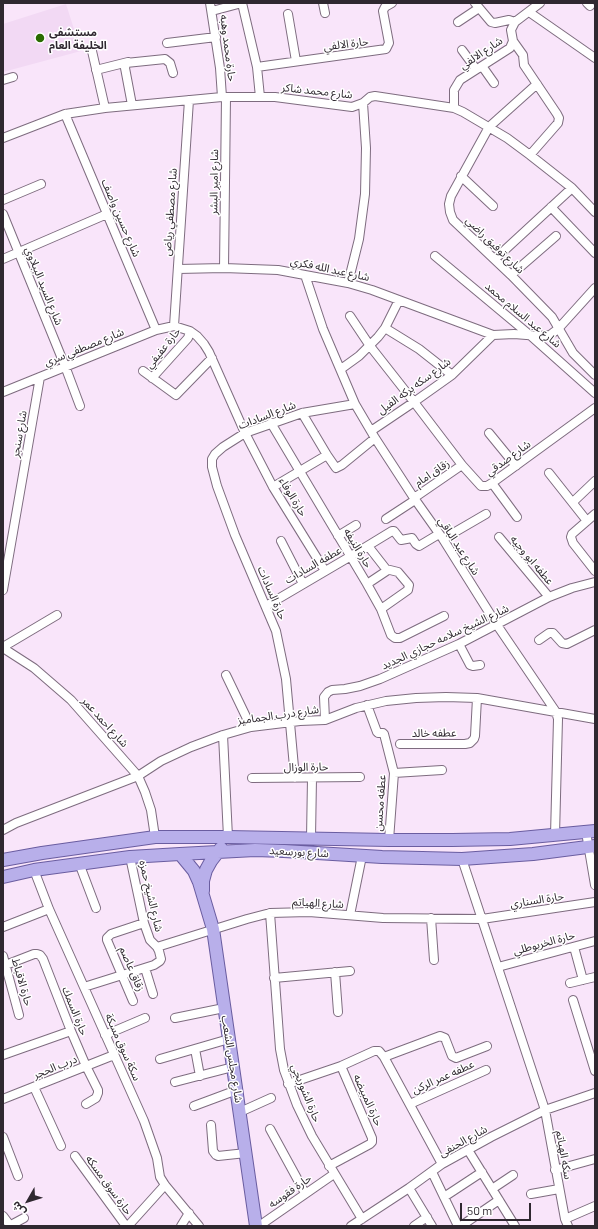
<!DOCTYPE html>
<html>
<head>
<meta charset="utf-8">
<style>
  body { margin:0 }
  #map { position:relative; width:598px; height:1229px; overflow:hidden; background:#f9e5fa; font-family:Barlow,"Noto Sans Arabic",sans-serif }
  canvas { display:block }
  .frame { position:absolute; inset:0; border:4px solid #2f2830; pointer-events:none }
  .north { position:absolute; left:8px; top:1181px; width:40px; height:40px; -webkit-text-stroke:3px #fff; paint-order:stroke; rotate:231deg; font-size:11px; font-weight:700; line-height:16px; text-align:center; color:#2f2830 }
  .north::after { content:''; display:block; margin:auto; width:14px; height:18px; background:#2f2830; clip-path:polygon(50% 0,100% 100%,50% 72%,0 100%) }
  .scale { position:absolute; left:460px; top:1203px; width:71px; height:18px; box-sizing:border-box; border:2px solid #2f2830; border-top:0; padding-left:5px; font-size:12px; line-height:14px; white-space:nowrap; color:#2f2830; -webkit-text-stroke:3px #fff; paint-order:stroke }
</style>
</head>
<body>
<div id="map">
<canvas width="598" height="1229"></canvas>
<div class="frame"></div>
<div class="north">ش</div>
<div class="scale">50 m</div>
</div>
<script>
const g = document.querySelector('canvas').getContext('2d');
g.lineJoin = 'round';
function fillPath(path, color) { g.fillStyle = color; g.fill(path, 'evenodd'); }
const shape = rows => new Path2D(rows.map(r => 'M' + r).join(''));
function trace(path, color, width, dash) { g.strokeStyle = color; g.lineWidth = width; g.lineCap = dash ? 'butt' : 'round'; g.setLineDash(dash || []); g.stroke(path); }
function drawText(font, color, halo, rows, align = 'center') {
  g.font = font + ' Barlow,"Noto Sans Arabic",sans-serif'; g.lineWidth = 3; g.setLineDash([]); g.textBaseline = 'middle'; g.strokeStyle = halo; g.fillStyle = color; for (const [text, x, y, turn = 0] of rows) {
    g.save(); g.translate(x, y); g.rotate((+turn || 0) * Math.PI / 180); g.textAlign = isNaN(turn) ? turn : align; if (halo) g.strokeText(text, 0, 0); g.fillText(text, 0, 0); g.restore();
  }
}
const built = shape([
  [66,4,81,51,3,72,3,24]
]);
const street = shape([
  [210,3,220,68,222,97],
  [242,3,257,67,260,97],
  [323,3,325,13],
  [475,3,491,22,495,23,509,20,515,22],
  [587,3,590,6],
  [212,11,242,3],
  [529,12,595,58],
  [288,14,296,61],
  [458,22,479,8],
  [513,41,523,55,524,65,557,114,559,118,558,123,530,155],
  [167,43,216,37],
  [462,50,476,69],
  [92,51,105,108],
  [482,66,494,83],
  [257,67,386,49,389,43,383,11,385,7,392,3],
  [96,70,128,62],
  [3,80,13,77],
  [537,84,489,127,451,196,449,204,450,212,453,220,511,275,552,317,573,353,595,375],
  [132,105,125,68,126,63,165,59,170,63,173,73],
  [454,108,454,90,460,80,510,48,513,41,511,30,515,22,540,3],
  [65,114,156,330],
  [3,138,65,114,105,108,222,97,275,97,352,107,363,103,370,97,375,96,454,108,463,112,507,138,530,155,572,188,595,212],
  [461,176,493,206],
  [3,200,41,184],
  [551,207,595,253],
  [3,214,65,366,80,406],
  [435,256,531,336,595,393],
  [3,259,107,214],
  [495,259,572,188],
  [224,268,226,97],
  [178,269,224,268,278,270,348,283,372,290,493,335],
  [305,275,323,329,355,404,375,438,414,498,443,539,497,625,556,712,558,719,555,835],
  [511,275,556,236],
  [348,283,359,239,365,194,366,148,363,103],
  [350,316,370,346,414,402,462,465,481,486,487,486,492,483,595,408],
  [174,326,189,100],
  [385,328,419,349,452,375],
  [341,369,359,356,378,337,385,328,399,300],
  [143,371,176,395,212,358],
  [152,378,188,338,190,331],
  [3,392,156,330,174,326,190,331,197,336,204,344,209,352,245,433,273,487,325,571],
  [302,413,327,455,336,468,342,465,375,438],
  [271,423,367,584,381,609,391,635,395,638,400,638,444,616],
  [371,431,414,402,452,375,493,335,514,334,539,336,550,335,558,329,595,288],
  [489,433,516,466],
  [549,473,587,521],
  [492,483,517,517],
  [273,487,327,455],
  [414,498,462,465],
  [573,502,595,481],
  [595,514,572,534,571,537,573,543,595,571],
  [386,519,415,500],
  [338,536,356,525],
  [499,537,549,597],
  [443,539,486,514],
  [281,541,303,584],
  [368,546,386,569,398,572,409,585,408,590,381,609],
  [367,584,388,570],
  [3,590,40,377],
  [266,606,351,556,392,531,394,531,401,540,412,538,416,544,419,546,439,534],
  [539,640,549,633,553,633,562,643,567,644,595,630],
  [459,644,470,665,473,666,480,665],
  [3,647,57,615],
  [3,648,34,668,71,700,138,776,145,792,151,810,155,837],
  [226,675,251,727],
  [367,705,377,732,378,733,383,733,384,734,394,773,389,840],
  [325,720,324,697,328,692,332,690,345,689,360,686,380,679,459,644,549,597,572,588,595,582],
  [223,735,228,837],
  [400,744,465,744,470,743,474,739,475,736,477,698],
  [394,773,442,770],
  [252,778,360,777],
  [295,778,286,679,276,631,235,535,217,486,212,467,212,459,215,454,223,447,245,433,302,413,355,404],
  [3,830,16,823,138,776,161,761,191,747,223,735,251,727,300,721,325,720,356,708,386,701,416,698,446,697,477,698,595,719],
  [586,832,595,885],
  [311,838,312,778],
  [462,859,545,1110,565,1219,568,1226],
  [79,863,96,908],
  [34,870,49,909,144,1121,157,1158,160,1177,165,1185,199,1226],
  [270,913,280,1049,284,1070,297,1105,312,1136,362,1219],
  [350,915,362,856],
  [431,918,434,960],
  [3,927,49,909],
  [157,947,247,919,270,913,309,912,383,918,482,919,595,902],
  [574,947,583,980],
  [3,956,19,1015],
  [3,966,34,954,37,954,40,955,43,959,71,1031,86,1066,98,1090,98,1093,96,1098,86,1104],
  [498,967,595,941],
  [145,968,153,994],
  [335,972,338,1012],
  [274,978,350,971],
  [570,983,595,977],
  [84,987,154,965,160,961,161,959,159,951,157,947,150,940,144,923,130,857],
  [573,1000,595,1071],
  [133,1001,107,940,107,938,111,934,144,923],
  [175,1018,224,1008],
  [105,1035,145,1018],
  [195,1049,200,1076],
  [3,1055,71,1031],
  [384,1057,442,1164],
  [160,1059,229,1039],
  [175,1082,233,1067],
  [288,1084,341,1066,374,1051,379,1051,384,1057,440,1036,445,1038,452,1056,456,1058,487,1046],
  [34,1087,61,1146],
  [3,1099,114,1055],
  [410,1104,486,1070],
  [194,1106,237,1090],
  [240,1112,271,1098],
  [211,1125,213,1151,216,1155,218,1156,246,1153],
  [270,1129,305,1193],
  [3,1137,18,1176],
  [468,1150,515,1226],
  [75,1156,126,1226],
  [329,1166,370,1144,372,1142,372,1138,341,1066],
  [555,1170,595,1159],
  [432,1172,458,1226],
  [409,1188,432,1226],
  [492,1189,513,1175],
  [531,1194,559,1189],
  [444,1197,482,1172],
  [3,1216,9,1224,11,1225,24,1218],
  [565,1219,595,1206],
  [128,1226,165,1185],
  [181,1226,189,1213],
  [259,1226,334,1174],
  [351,1226,409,1188,442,1164,491,1137,545,1110,595,1093],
  [414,1226,427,1217],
  [461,1226,499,1200]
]);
const primary = shape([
  [180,854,194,871,199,882,213,929,256,1226],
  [3,860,42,853,155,837,228,837,389,840,452,840,510,839,595,831],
  [3,877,34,870,130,857,180,854,255,850,284,851,382,857,462,859,533,854,595,846],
  [203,891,203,881,206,870,211,861,221,848]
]);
const markers = [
  [40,38,5,"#296b00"]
];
const poiNames = [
  ["مستشفى",49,32],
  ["الخليفة العام",49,45]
];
const streetNames = [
  ["حارة الالفي",346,44,-7],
  ["حارة محمد وهبه",228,48,83],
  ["شارع الالفي",481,53,-34],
  ["شارع محمد شاكر",317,91,6],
  ["شارع امير البشر",214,182,-89],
  ["شارع مصطفي رياض",170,212,-86],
  ["شارع حسين واصف",121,218,67],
  ["شارع توفيق راضي",495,245,44],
  ["شارع عبد الله فكري",330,269,12],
  ["شارع السيد الببلاوي",44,286,68],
  ["شارع عبد السلام محمد",523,315,40],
  ["شارع مصطفي سري",84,347,-22],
  ["حارة عفيفي",163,348,-51],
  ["شارع سكه بركه الفيل",414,386,-36],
  ["شارع السادات",267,415,-21],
  ["شارع سنجر",19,434,-80],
  ["شارع صدقي",508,458,-36],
  ["زقاق امام",432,473,-34],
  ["حارة الوفاء",293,497,59],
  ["شارع عبد الباقي",459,546,57],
  ["حارة النيفه",358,548,59],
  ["عطفه ابو وجيه",532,560,50],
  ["عطفه السادات",313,565,-30],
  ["حارة السادات",272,593,67],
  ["شارع الشيخ سلامه حجازي الجديد",445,637,-25],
  ["شارع درب الجماميز",278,715,-8],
  ["شارع احمد عمر",105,722,48],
  ["عطفه خالد",434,733,-1],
  ["حارة الوزال",306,767,-1],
  ["عطفه محسن",380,803,-86],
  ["شارع بورسعيد",299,852,3],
  ["شارع الشيخ حمزه",151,896,77],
  ["حارة السناري",537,900,-9],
  ["شارع الهياتم",318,903,3],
  ["حارة الخربوطلي",544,943,-15],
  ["زقاق عاصم",132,969,67],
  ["حارة الاقباط",22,982,74],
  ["حارة السمك",75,1011,68],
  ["سكة سوق مسكة",123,1047,66],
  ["شارع مجلس الشعب",232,1059,81],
  ["درب الحجر",55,1067,-22],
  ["عطفه عمر الركن",443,1077,-24],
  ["حارة الشوربجي",306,1093,68],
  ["حارة المبيضه",368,1100,66],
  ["شارع الحنفى",463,1141,-29],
  ["سكه الهياتم",564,1155,80],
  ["حارة سوق مسكه",109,1185,54],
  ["حارة فقوسه",290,1191,-35]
];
fillPath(built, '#f2d9f4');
trace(street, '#7e6c7f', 10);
trace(primary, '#6a5da0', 14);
trace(street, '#fff', 8);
trace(primary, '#b8afea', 12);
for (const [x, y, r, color] of markers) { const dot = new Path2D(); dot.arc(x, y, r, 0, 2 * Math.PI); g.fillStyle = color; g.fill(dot); trace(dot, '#fff', 1.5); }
drawText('bold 11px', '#2f2830', '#fff', poiNames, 'left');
drawText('11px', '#2f2830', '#fff', streetNames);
</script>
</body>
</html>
